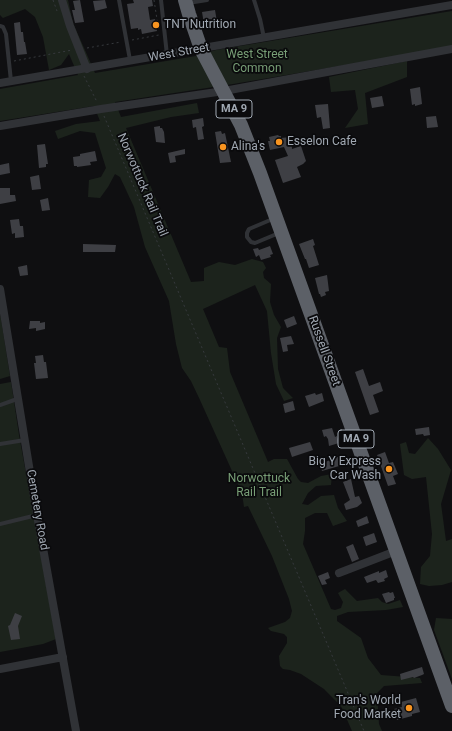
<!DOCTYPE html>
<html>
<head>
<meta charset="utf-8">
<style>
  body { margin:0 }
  canvas { display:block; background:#0f0f11 }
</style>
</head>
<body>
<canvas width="452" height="731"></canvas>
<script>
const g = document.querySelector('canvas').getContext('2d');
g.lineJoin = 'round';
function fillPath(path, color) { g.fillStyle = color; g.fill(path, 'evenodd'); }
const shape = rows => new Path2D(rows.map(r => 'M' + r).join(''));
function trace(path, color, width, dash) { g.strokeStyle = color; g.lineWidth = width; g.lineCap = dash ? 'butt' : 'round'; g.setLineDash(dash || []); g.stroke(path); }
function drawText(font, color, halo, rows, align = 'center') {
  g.font = font + ' Roboto,sans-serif'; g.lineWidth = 3.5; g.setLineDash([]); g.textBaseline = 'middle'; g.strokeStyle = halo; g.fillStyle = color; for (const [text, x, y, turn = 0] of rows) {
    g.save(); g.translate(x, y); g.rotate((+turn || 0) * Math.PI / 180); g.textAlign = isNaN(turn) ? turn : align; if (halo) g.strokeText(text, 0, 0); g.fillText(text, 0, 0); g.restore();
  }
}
const green = shape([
  [0,0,68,0,73,23,95,73,196,56,216,50,452,11,452,47,233,84,115,102,121,117,197,103,199,113,171,117,126,128,191,282,204,281,204,268,219,262,235,265,252,259,263,262,266,268,263,272,264,278,271,284,270,302,274,315,281,327,277,338,278,369,283,388,293,398,284,401,276,384,271,353,267,311,255,285,203,309,219,347,227,348,230,372,268,462,274,459,287,459,298,479,301,482,308,483,321,476,332,474,331,485,316,486,308,493,302,504,308,505,321,496,334,495,338,508,347,521,333,526,327,513,315,513,305,518,305,531,303,544,331,609,335,610,341,608,343,602,338,593,345,589,357,601,378,598,382,602,388,604,400,600,403,607,386,610,348,612,337,616,337,621,361,638,368,658,381,675,420,678,422,683,384,686,377,693,379,724,382,731,352,731,342,708,336,701,324,689,301,674,290,670,283,669,280,666,279,656,287,643,287,637,284,634,271,631,268,628,285,622,290,618,292,611,289,599,272,556,248,506,244,507,242,493,200,400,191,381,182,368,176,344,169,301,145,247,134,207,120,177,115,174,108,187,100,198,88,197,89,180,101,177,106,168,95,133,80,131,58,139,55,131,76,124,100,121,94,106,0,121,0,89,78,75,69,54,61,65,49,70,43,37,35,17,25,9,3,18,0,15],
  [407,61,407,77,365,93,368,124,345,128,358,109,355,90,331,92,329,77],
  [0,313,10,376,0,379],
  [11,382,19,435,56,639,43,644,0,652,0,384],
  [428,438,438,449,451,470,441,504,446,541,452,539,452,582,442,585,429,586,420,584,421,567,430,556,432,534,426,477,412,479,404,475,400,444,406,442,409,453,415,454],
  [436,618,452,619,452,679,434,630]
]);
const building = shape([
  [80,0,84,22,75,23,72,10,75,10,73,1],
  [105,0,107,8,95,11,93,1],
  [133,0,152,0,153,6,148,7,150,20,155,19,157,31,142,34,141,29,138,30,138,28,131,29,127,4,134,3],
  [215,10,217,22,204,24,202,12],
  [20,22,21,32,23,32,24,42,25,42,27,54,17,55,14,23],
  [420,87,422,104,415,106,415,104,412,105,410,89],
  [382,96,384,106,372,108,370,98],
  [328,104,330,128,323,129,321,117,317,118,315,105],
  [436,116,438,127,427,128,426,117],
  [203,118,204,126,202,127,204,139,198,140,196,127,193,128,192,120],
  [160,126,160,128,162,128,164,132,165,143,156,142,154,127],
  [221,131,222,134,225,133,231,162,220,163,215,132],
  [278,135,279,136,281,136,281,138,291,137,292,149,301,146,306,161,303,164,297,167,301,177,283,183,275,160,288,156,284,147,270,150,268,141,270,141,269,137],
  [45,144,48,164,46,164,46,167,39,168,37,145],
  [185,149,185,154,175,156,176,162,170,163,168,153],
  [95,151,97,161,90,162,91,165,77,167,77,166,74,166,73,157,80,156,80,154],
  [9,163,10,173,0,175,0,165],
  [39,175,41,189,32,190,30,177],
  [0,188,10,188,10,195,15,195,16,201,0,204],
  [48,198,50,210,42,211,40,200],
  [19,219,20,226,23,226,24,237,15,238,15,233,12,234,10,220],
  [313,239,315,245,313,246,319,265,309,268,306,259,305,259,299,244],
  [83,244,116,245,115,252,83,252],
  [270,246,273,254,270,255,271,257,261,260,259,255,256,257,253,249,258,248,259,250],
  [27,265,28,275,20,276,18,267],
  [327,275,329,291,325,292,326,295,321,297,320,294,319,294,315,278],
  [294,316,297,324,287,328,284,320],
  [30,321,40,321,40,323,45,322,45,329,36,331,36,328,29,329],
  [291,336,294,344,287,345,288,351,283,352,280,338],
  [43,355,44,362,46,362,48,378,36,379,34,363,36,363,35,356],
  [363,369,369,386,380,382,383,391,373,395,379,412,370,415,355,372],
  [315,393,316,395,322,393,324,401,309,407,305,396],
  [293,401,295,410,285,413,283,404],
  [429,427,430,435,424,436,423,434,416,435,415,429],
  [332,428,335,437,337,436,339,443,329,446,328,439,326,436,324,437,322,430],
  [310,442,313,450,292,457,289,448],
  [385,452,389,463,393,462,398,474,393,476,396,484,388,486,377,455],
  [343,455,346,464,322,471,320,464],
  [351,479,355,497,359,496,362,503,357,507,346,510,344,504,350,500,343,482],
  [367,516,369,523,358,527,356,521],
  [374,533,377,542,366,546,363,537],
  [353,544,359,559,352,562,346,547],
  [386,570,388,577,384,579,385,581,378,583,376,580,367,583,364,577,379,571,379,573],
  [328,572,330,578,325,580,327,584,322,585,318,576],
  [389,592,390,593,393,592,395,598,394,598,394,600,386,603,382,594],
  [15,613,22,616,18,626,20,639,11,640,8,626,10,625],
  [422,667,424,674,422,675,414,678,413,677,401,680,400,674],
  [416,698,420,712,412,714,412,716,397,720,394,709,402,707,401,702]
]);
const path = shape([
  [53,0,57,11],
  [154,0,158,26],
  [132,40,159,35],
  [87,48,121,42],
  [14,61,72,50],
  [84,76,97,102],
  [104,116,364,731]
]);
const lane = shape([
  [119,0,130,60],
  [161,0,167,55],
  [254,0,260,19,264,38],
  [188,3,207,0],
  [0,26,3,27,6,34,11,81],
  [275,218,249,229,247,233,247,237,251,242,255,243,279,233],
  [0,405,17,399],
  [0,444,25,440],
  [0,524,37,515]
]);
const street = shape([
  [62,0,70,26,87,69],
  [0,83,452,5],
  [0,126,101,109,224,91,452,49],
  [0,289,37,515,76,731],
  [339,573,396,551],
  [0,669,63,657]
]);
const highway = shape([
  [185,0,189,14,201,49,241,125,260,173,452,706]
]);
const markers = [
  [156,25,4,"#f89420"],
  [279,142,4,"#f89420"],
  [223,147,4,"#f89420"],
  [389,469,4,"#f89420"],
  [409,708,4,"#f89420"]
];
const shields = [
  [234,109,36],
  [356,439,36]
];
const shieldNames = [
  ["MA 9",234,109],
  ["MA 9",356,439]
];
const poiNames = [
  ["TNT Nutrition",164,25],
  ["Esselon Cafe",287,142],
  ["Alina's",231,147],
  ["Big Y Express",381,462,"right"],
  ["Car Wash",381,476,"right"],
  ["Tran's World",401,701,"right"],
  ["Food Market",401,715,"right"]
];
const streetNames = [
  ["West Street",179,53,-10],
  ["Norwottuck Rail Trail",142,185,67],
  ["Russell Street",324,351,70],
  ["Cemetery Road",37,510,80]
];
const parkNames = [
  ["West Street",257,55],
  ["Common",257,69],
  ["Norwottuck",259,479],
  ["Rail Trail",259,493]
];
fillPath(green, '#1c231c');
fillPath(building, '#3e3f44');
trace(path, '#36393d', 1, [2, 3]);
trace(lane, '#303236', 4);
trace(street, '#303236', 8);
trace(highway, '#5c6067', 14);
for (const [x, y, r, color] of markers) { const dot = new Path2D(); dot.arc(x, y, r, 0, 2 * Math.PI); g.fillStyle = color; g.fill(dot); trace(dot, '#0a0a0c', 1.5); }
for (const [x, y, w] of shields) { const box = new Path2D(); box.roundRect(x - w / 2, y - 9, w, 18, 3); g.fillStyle = '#0a0a0c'; g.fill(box); trace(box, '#a0a8b2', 1); }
drawText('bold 11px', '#a0a8b2', null, shieldNames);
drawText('12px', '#a0a8b2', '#0a0a0c', poiNames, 'left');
drawText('12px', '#a0a8b2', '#0a0a0c', streetNames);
drawText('12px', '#789e76', '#0a0a0c', parkNames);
</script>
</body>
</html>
